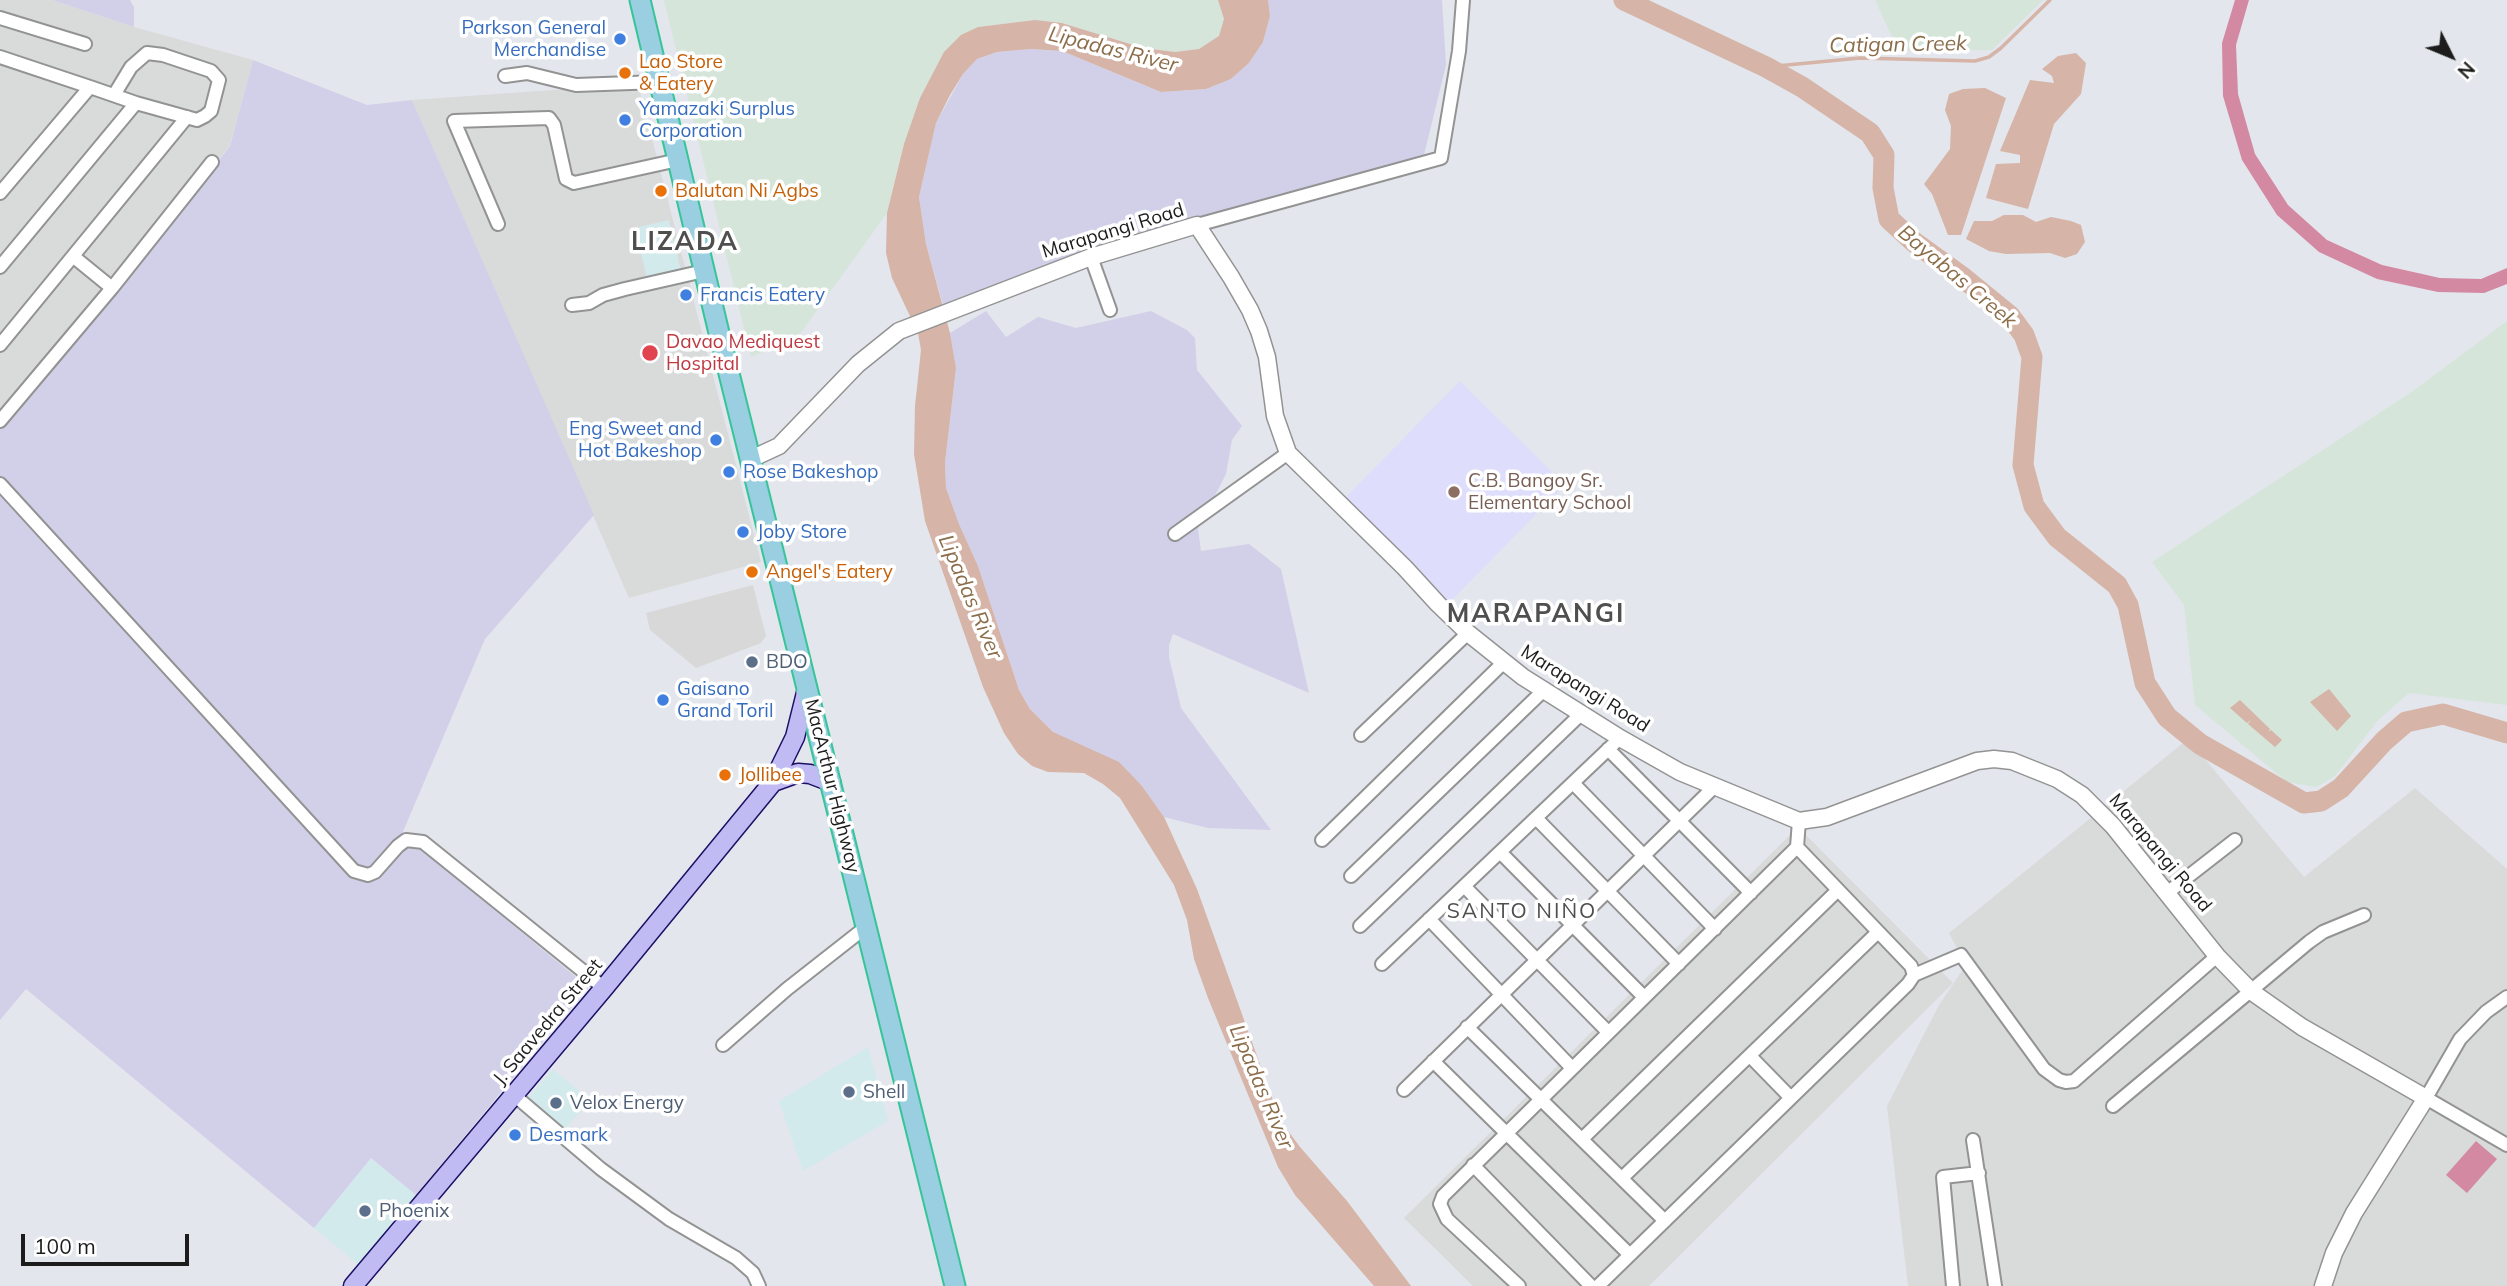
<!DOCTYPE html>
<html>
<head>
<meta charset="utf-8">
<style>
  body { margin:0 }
  #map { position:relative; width:2507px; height:1286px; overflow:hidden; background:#e3e6ec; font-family:Mulish,sans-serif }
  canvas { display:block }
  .north { position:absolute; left:2416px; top:21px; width:70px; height:70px; -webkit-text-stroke:5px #fff; paint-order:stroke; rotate:133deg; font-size:19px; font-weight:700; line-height:28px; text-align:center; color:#1c1c1c }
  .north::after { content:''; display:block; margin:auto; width:24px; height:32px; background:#1c1c1c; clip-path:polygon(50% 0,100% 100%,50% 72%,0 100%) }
  .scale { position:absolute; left:21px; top:1234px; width:168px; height:32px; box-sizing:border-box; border:4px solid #1c1c1c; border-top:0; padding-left:9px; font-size:21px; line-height:24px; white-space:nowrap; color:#1c1c1c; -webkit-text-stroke:5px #fff; paint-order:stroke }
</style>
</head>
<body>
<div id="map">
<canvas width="2507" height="1286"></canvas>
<div class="north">N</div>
<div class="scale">100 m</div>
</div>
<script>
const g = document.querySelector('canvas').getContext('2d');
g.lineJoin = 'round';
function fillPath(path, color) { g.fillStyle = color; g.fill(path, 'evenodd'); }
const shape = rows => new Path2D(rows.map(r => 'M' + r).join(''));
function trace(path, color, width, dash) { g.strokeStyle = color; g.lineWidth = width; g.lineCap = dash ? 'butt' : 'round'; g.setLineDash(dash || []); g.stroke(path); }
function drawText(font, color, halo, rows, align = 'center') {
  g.font = font + ' Mulish,sans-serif'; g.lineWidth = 7; g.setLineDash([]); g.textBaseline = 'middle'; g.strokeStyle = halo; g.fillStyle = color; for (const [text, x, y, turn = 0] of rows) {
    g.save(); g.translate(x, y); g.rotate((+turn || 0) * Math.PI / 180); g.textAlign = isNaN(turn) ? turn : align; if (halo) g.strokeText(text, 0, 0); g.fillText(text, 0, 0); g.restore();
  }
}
const residential = shape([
  [0,0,52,0,134,27,253,60,230,145,117,290,0,417],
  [638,84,761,562,629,598,412,100],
  [2188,739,2304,877,2415,788,2507,869,2507,1286,1908,1286,1887,1106,1939,1005,1966,965,1949,933],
  [1798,827,1953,983,1649,1286,1473,1286,1404,1218]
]);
const commercial = shape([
  [669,220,681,271,647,279,635,228],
  [868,1047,888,1121,803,1171,779,1101],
  [553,1069,590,1100,564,1130,527,1099],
  [371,1158,416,1195,359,1265,314,1228]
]);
const industrial = shape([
  [664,0,1218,0,1224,19,1219,36,1211,43,1199,49,1175,52,1143,48,1062,23,1035,20,978,27,904,144,887,213,797,338,751,357],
  [1875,0,2043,0,1992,50,1898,50],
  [2507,321,2507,705,2409,693,2378,720,2335,776,2316,787,2287,782,2195,705,2184,605,2152,562,2413,391]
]);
const education = shape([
  [1460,381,1565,485,1448,604,1343,500]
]);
const farmland = shape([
  [52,0,130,0,134,7,134,27],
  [1268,0,1442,0,1446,65,1424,155,1174,232,945,312,926,244,919,197,936,123,963,74,977,59,997,52,1031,49,1062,51,1161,92,1206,89,1231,79,1249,63,1263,42,1270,16],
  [253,60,367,105,412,100,594,515,485,639,402,834,588,987,416,1195,371,1158,314,1228,26,989,0,1020,0,417,117,290,230,146],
  [986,311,1006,337,1038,317,1076,328,1151,311,1187,330,1195,338,1197,370,1242,426,1232,440,1226,474,1198,529,1201,551,1249,544,1281,569,1309,693,1173,634,1169,645,1169,657,1181,708,1271,830,1208,828,1164,817,1142,786,1082,747,1053,732,1030,709,1019,690,978,566,959,524,946,488,945,463,956,368,950,333]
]);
const pitch = shape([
  [2235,0,2249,0,2236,45,2238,94,2255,154,2288,205,2327,240,2382,265,2440,278,2481,279,2507,268,2507,284,2484,293,2438,292,2377,279,2319,252,2277,215,2242,160,2223,96,2222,43],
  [2476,1141,2497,1159,2467,1193,2446,1175]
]);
const parking = shape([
  [753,585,766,636,761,643,696,668,650,630,646,613]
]);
const water = shape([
  [1218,0,1268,0,1270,16,1263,42,1249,63,1231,79,1206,89,1161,92,1062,51,1031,49,997,52,977,59,963,74,950,95,936,123,919,197,926,244,950,333,956,368,945,463,946,488,959,524,978,566,1019,690,1030,709,1053,732,1119,762,1142,786,1164,817,1197,889,1280,1120,1300,1147,1347,1201,1411,1286,1374,1286,1295,1195,1278,1167,1208,998,1194,959,1187,920,1174,885,1120,798,1103,784,1084,773,1048,772,1032,766,1018,754,1004,733,983,687,925,521,914,454,915,406,921,350,918,333,892,278,886,253,887,213,904,144,920,98,944,52,961,35,978,27,1035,20,1062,23,1143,48,1175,52,1199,49,1219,36,1224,19],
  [2076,53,2086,63,2081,94,2054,124,2028,209,1986,198,1996,164,2020,163,2020,155,2000,151,2030,80,2054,83,2052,76,2042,69,2058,56],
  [1985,88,2006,98,1961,235,1948,235,1932,194,1924,184,1950,149,1951,126,1945,110,1949,94,1963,89],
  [2004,215,2023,215,2036,222,2051,217,2071,221,2081,225,2085,242,2077,254,2065,258,2050,253,2006,254,1989,251,1966,239,1974,221,1992,221],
  [2329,689,2351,716,2337,731,2310,702],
  [2240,700,2270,729,2268,732,2271,730,2282,740,2275,747,2248,724,2251,720,2247,723,2230,708]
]);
const stream = shape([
  [1766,67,1860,58,1975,61,1989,57,2001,48,2050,0]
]);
const river = shape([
  [1624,0,1766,67,1802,87,1870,133,1884,155,1883,188,1889,219,1914,242,1961,276,2010,316,2024,335,2032,357,2023,465,2034,506,2057,537,2117,585,2128,605,2145,683,2167,717,2200,744,2304,803,2321,801,2341,788,2384,741,2406,722,2443,714,2507,733]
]);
const minor = shape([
  [0,18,85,44],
  [0,57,90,87],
  [505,76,527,73,576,85,659,82],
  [0,193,90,87,136,103,197,120,205,116,211,111,219,80,211,71,163,55,147,53,131,67,114,95],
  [498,224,454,121,549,118,554,125,566,179,574,183,678,160],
  [1197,225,1441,158,1459,51,1463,0],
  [74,257,112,288],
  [1091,257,1110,310],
  [0,267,136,103],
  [572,305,589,303,603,295,625,289,704,271],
  [0,345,187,117],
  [0,421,112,288,212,162],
  [0,484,354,871,368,875,375,872,398,846,406,840,423,842,604,988],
  [1175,534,1288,453],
  [1361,735,1468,633],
  [1608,749,1751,893],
  [1573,783,1715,929],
  [1536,818,1679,964],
  [1322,840,1503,663],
  [1797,847,1911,966,1914,975],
  [1500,852,1644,997],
  [1351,876,1544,690],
  [1464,886,1608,1032],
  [2167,893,2235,840],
  [1429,919,1572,1068],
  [1360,926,1581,714],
  [1382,964,1620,738],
  [2507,997,2486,1012,2460,1039,2426,1098,2507,1145],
  [1467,1027,1665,1221],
  [723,1045,787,989,866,927],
  [1750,1056,1791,1098],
  [1433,1061,1630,1255],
  [1404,1090,1714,787],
  [514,1095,601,1169,669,1219,736,1258,753,1273,759,1286],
  [2113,1106,2309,942,2323,932,2364,915],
  [1582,1139,1838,890],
  [1973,1140,1995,1286],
  [1473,1165,1591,1286],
  [1622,1178,1878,932],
  [1519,1286,1447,1219,1440,1204,1443,1196,1797,847,1799,821],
  [1598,1286,1908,984,1914,975,1961,955,2044,1069,2059,1080,2066,1082,2074,1081,2083,1073,2217,956],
  [1953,1286,1943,1177,1979,1173]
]);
const tertiary = shape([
  [751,459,779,446,858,364,899,331,1091,257,1197,225,1231,277,1250,310,1259,331,1267,357,1275,416,1288,453,1405,568,1438,604,1468,633,1523,677,1620,738,1680,772,1799,821,1827,817,1977,761,1994,759,2012,761,2057,779,2082,795,2113,826,2217,956,2252,992,2302,1027,2426,1098,2354,1213,2334,1253,2323,1286]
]);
const secondary = shape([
  [773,782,798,773,810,774,831,782],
  [353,1286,604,988,773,782,795,737,807,689]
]);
const trunk = shape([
  [640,0,719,333,955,1286]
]);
const markers = [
  [620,39,7,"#3f7fe0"],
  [625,73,7,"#e8710a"],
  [625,120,7,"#3f7fe0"],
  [661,191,7,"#e8710a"],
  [686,295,7,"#3f7fe0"],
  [650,353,9,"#e0444e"],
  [716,440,7,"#3f7fe0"],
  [729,472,7,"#3f7fe0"],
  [1454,492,7,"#8d6e63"],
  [743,532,7,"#3f7fe0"],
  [752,572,7,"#e8710a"],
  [752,662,7,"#5c6f8a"],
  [663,700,7,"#3f7fe0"],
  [725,775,7,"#e8710a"],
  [849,1092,7,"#5c6f8a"],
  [556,1103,7,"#5c6f8a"],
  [515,1135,7,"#3f7fe0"],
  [365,1211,7,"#5c6f8a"]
];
const shopNames = [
  ["Parkson General",606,28,"right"],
  ["Merchandise",606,50,"right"],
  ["Yamazaki Surplus",639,109],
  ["Corporation",639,131],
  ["Francis Eatery",700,295],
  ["Eng Sweet and",702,429,"right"],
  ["Hot Bakeshop",702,451,"right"],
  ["Rose Bakeshop",743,472],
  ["Joby Store",757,532],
  ["Gaisano",677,689],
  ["Grand Toril",677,711],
  ["Desmark",529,1135]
];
const foodNames = [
  ["Lao Store",639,62],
  ["& Eatery",639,84],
  ["Balutan Ni Agbs",675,191],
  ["Angel's Eatery",766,572],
  ["Jollibee",739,775]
];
const streetNames = [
  ["Marapangi Road",1113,231,-17],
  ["Marapangi Road",1585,689,32],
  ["MacArthur Highway",832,786,76],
  ["Marapangi Road",2160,853,50],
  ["J. Saavedra Street",548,1022,-50]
];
const healthNames = [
  ["Davao Mediquest",666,342],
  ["Hospital",666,364]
];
const educationNames = [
  ["C.B. Bangoy Sr.",1468,481],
  ["Elementary School",1468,503]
];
const serviceNames = [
  ["BDO",766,662],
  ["Shell",863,1092],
  ["Velox Energy",570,1103],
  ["Phoenix",379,1211]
];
const waterNames = [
  ["Catigan Creek",1898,45,-1],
  ["Lipadas River",1113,50,14],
  ["Bayabas Creek",1957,277,40],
  ["Lipadas River",970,597,67],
  ["Lipadas River",1261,1087,67]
];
const neighbourhoodNames = [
  ["SANTO NIÑO",1522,912]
];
const districtNames = [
  ["LIZADA",685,242],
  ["MARAPANGI",1536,614]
];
fillPath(residential, '#d9dada');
fillPath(commercial, '#d3eaec');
fillPath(industrial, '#d5e5d9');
fillPath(education, '#deddfb');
fillPath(farmland, '#d2d0e9');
fillPath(pitch, '#d489a3');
fillPath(parking, '#d8d8d8');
fillPath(water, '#d6b4a7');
trace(stream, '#d6b4a7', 3.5);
trace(river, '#d6b4a7', 21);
trace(minor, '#939393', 16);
trace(tertiary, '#939393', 19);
trace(secondary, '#1c1066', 21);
trace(trunk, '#36c498', 23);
trace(minor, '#fff', 12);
trace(tertiary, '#fff', 16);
trace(secondary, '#c0bbf2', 18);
trace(trunk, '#9acfe1', 19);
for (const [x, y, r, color] of markers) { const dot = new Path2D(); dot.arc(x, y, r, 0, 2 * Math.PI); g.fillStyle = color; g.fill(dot); trace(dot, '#fff', 2.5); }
drawText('19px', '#366cbe', '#fff', shopNames, 'left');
drawText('19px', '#c56008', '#fff', foodNames, 'left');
drawText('19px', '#1c1c1c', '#fff', streetNames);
drawText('19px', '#be3a42', '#fff', healthNames, 'left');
drawText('19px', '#785e54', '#fff', educationNames, 'left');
drawText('19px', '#4e5e75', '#fff', serviceNames, 'left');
drawText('italic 21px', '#8b6d49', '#fff', waterNames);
g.letterSpacing = '2px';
drawText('21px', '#4f4f4f', '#fff', neighbourhoodNames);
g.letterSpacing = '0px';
g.letterSpacing = '2px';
drawText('bold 26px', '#4f4f4f', '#fff', districtNames);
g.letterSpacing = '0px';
</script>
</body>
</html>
